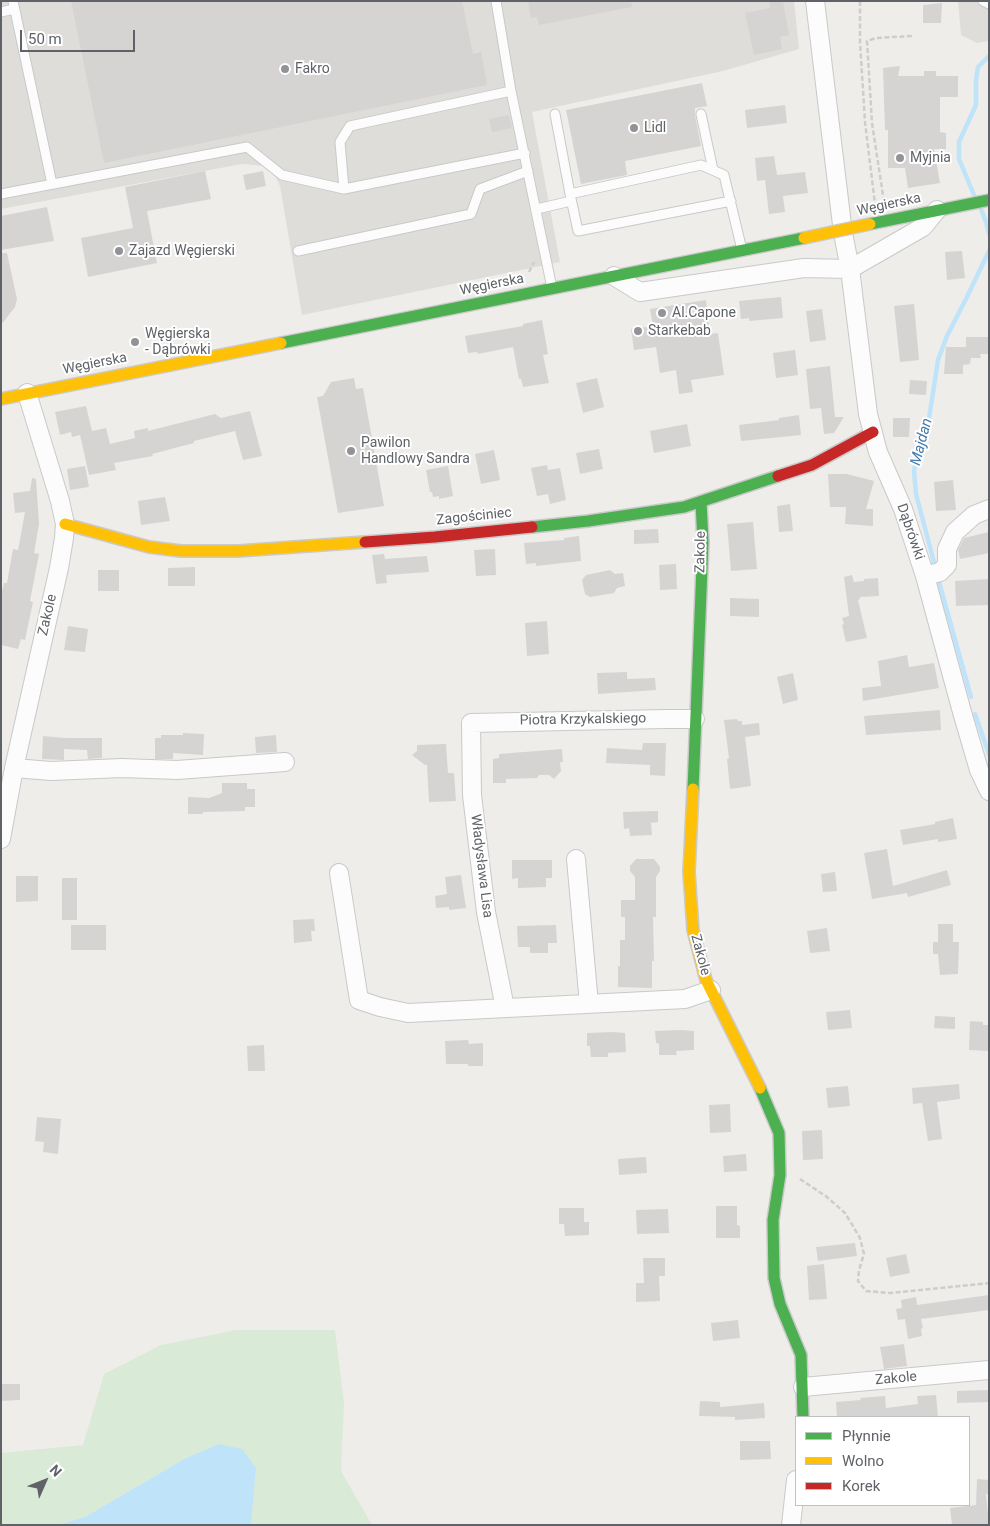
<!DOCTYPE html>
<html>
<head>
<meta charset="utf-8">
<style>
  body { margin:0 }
  #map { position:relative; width:990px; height:1526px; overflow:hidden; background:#efedea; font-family:Roboto,sans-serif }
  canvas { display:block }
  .frame { position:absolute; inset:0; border:2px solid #5f6368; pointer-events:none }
  .legend { position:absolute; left:795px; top:1416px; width:175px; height:90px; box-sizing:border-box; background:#fff; border:1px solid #bfc1c3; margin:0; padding:6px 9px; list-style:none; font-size:15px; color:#5f6368 }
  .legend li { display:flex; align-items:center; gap:10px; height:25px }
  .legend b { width:25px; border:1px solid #bfc1c3 }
  .north { position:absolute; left:20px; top:1456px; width:50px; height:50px; -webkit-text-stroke:4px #fff; paint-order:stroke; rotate:46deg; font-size:14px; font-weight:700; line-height:20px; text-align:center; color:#5f6368 }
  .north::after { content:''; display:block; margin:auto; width:18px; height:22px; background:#5f6368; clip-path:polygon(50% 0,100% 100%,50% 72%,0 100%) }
  .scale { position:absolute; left:20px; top:30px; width:115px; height:22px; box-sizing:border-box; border:2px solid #5f6368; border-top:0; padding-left:6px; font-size:15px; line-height:18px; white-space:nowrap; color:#5f6368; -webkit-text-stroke:4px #fff; paint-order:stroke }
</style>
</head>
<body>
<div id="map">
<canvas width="990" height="1526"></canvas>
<div class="frame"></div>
<ul class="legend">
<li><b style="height:6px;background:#4caf50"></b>Płynnie</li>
<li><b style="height:6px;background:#ffc107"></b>Wolno</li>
<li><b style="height:6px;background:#c62828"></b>Korek</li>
</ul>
<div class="north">N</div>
<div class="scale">50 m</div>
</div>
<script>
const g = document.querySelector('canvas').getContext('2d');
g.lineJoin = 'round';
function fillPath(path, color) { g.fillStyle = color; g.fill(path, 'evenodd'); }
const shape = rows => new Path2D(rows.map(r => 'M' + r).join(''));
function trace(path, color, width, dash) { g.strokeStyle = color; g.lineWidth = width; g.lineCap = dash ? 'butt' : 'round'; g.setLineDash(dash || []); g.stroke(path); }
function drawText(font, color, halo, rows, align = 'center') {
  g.font = font + ' Roboto,sans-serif'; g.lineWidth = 4; g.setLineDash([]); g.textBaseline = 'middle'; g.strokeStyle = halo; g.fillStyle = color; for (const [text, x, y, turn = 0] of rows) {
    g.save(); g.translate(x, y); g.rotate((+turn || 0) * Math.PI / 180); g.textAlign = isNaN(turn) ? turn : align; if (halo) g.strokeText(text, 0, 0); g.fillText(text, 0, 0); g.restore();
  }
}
const industrial = shape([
  [1,1,794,1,799,49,723,71,532,112,560,262,302,315,280,186,272,170,265,166,242,164,1,209],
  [958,1,989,1,989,41,977,43,961,35]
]);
const green = shape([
  [236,1330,335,1330,344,1403,341,1471,372,1525,252,1525,218,1444,184,1459,85,1517,57,1525,1,1525,1,1453,83,1445,104,1374,161,1345]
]);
const water = shape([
  [218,1444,242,1449,256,1468,251,1521,252,1525,57,1525,85,1517,184,1459]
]);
const stream = shape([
  [974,195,959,159,959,142,976,105,976,80,978,67,989,56],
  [981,209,986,222,989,234],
  [936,570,916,494,914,471,918,452,928,425,938,360,947,336,967,297,989,251],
  [938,578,971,697],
  [975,714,989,754]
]);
const building = shape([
  [71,1,462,1,473,54,481,52,487,85,104,163],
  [528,1,631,1,632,7,539,25,537,17,531,18],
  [769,1,783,1,789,35,780,37,782,49,754,55,745,13,770,8],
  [942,3,941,23,923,23,923,5],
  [900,66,898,76,924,76,924,71,936,71,936,76,958,76,958,97,940,97,940,132,946,133,946,149,934,149,940,183,908,188,905,168,888,168,888,130,885,130,883,68],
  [702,83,707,106,695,108,695,115,701,146,625,161,627,175,581,184,566,110],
  [785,105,787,123,747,128,745,110],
  [509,115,512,128,492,132,489,119],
  [774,156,777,175,805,172,808,193,783,196,785,212,769,214,765,180,757,181,755,158],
  [205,171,211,199,147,211,157,263,88,277,81,238,133,228,125,187],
  [263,171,266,186,246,190,243,175],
  [47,207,54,241,1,250,1,216],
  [962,251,965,278,947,280,945,252],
  [1,253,7,253,17,299,15,307,1,325],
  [781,297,783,318,749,321,749,318,741,319,739,301],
  [706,300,710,334,718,333,724,375,691,380,693,392,679,394,676,370,660,373,656,347,634,350,631,329,653,326,650,309],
  [914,304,919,360,900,362,894,306],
  [822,309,826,340,810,342,806,311],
  [542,320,548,354,543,355,549,383,523,387,521,379,519,379,513,347,478,354,477,352,468,353,465,336,523,326,523,324],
  [966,337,989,337,989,354,980,354,981,358,971,358,970,364,963,365,963,374,944,374,946,347,966,347],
  [795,350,798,375,776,378,773,353],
  [830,366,835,417,844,417,834,433,824,434,821,408,810,409,806,369],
  [354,378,356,389,363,388,384,506,338,513,317,397,323,396,331,382],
  [597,378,604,407,583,413,576,383],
  [910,380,927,381,926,395,909,394],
  [86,406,92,431,106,428,110,444,135,438,134,431,148,428,148,431,215,414,221,418,250,411,262,456,243,460,235,431,194,441,194,443,152,454,153,456,114,463,116,470,89,475,80,435,72,437,71,432,60,435,55,412],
  [799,415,801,435,741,441,739,425,779,420,779,418],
  [893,418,910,418,909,437,893,437],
  [687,424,691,446,654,453,650,431],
  [599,449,603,469,580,474,576,453],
  [494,450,500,480,481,484,475,454],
  [547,465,548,470,560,468,566,500,550,504,548,494,537,496,531,468],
  [85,466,89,487,70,490,67,469],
  [448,466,453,496,439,499,439,496,433,497,432,492,430,492,426,470],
  [828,474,847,474,874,481,866,509,873,509,873,526,845,524,846,507,830,507],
  [32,478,36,479,39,524,34,553,39,554,30,601,33,602,25,640,21,639,18,649,1,645,1,596,4,583,7,583,13,549,18,550,25,512,15,513,13,493,30,491],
  [953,480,956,510,936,511,934,482],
  [165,497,170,521,141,525,138,501],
  [790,504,793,531,779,532,777,506],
  [753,522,757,569,731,571,727,524],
  [658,529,659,543,634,544,634,530],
  [989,532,989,553,960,559,958,550,964,538],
  [579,536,581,561,536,566,536,563,526,564,524,543,564,540,564,538],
  [495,549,496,575,476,576,474,550],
  [384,554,385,559,427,556,429,572,386,575,387,583,376,584,372,555],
  [676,564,677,589,660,590,659,565],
  [195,567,195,586,168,586,168,568],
  [98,570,119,570,119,591,98,591],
  [610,570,615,574,623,573,625,586,617,588,614,593,590,597,585,594,582,580,586,575],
  [852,575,854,582,864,581,864,579,878,578,879,596,860,597,860,599,858,600,867,638,846,642,842,625,844,624,842,618,849,616,844,577],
  [989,579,989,605,956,606,955,581],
  [730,598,759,599,759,617,730,616],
  [547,621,549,654,527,656,525,623],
  [68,626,88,629,85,652,64,650],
  [907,655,909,667,934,663,939,688,863,701,862,688,881,686,878,661],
  [627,672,627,679,655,678,656,690,598,694,597,673],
  [793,673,798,700,783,704,777,677],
  [940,710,941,730,866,735,864,716],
  [737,719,738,721,742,721,742,725,759,723,760,735,745,737,751,786,730,789,727,759,729,758,724,720],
  [183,733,204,734,203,755,173,753,173,759,155,759,155,738,161,738,161,735,183,735],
  [276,735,277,752,256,753,255,737],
  [43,736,65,738,102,738,102,758,88,759,87,750,64,749,64,760,42,759],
  [643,743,666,743,665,776,650,775,650,765,606,763,607,748,642,750],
  [446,744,448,773,454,773,456,801,429,802,427,765,425,765,412,755,417,751,417,745],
  [562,749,563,762,560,762,561,771,554,779,549,775,539,775,537,778,506,779,506,783,493,783,493,759,499,758,499,754],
  [222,783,247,783,247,789,255,789,255,807,245,807,245,811,203,812,203,814,188,814,188,797,209,798,222,793],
  [658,811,658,822,651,823,652,835,630,836,629,828,624,829,623,812],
  [953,818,957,839,938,842,938,839,903,845,900,830,935,824,935,822],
  [887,849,893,886,947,870,951,885,908,897,907,893,872,899,864,853],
  [636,859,654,859,660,867,660,871,656,877,656,917,653,917,654,961,652,961,652,988,618,987,618,966,620,966,620,940,625,940,625,917,621,917,621,900,635,900,635,877,630,871,630,866],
  [512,860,552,860,552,878,546,878,546,887,518,888,518,878,512,879],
  [835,872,837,891,823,892,821,874],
  [461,875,466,908,449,910,449,907,436,908,435,896,447,894,445,877],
  [16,876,38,876,38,901,16,902],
  [62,878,77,878,77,920,62,920],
  [314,919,315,931,311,931,312,941,294,943,293,920],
  [938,924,953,924,953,942,959,942,958,974,940,975,938,954,933,954,933,942,938,942],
  [71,925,106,925,106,950,71,950],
  [556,925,557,943,548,943,548,953,530,953,530,947,518,947,517,926],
  [827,928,830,951,810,953,807,931],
  [850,1010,852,1028,828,1030,826,1012],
  [935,1016,955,1017,955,1029,934,1028],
  [970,1021,983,1022,983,1025,989,1025,989,1051,969,1050],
  [681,1030,694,1031,694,1050,676,1051,677,1055,659,1055,659,1044,656,1043,655,1031],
  [613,1032,625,1033,626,1052,608,1053,608,1057,591,1057,590,1046,587,1046,587,1033],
  [468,1040,469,1044,483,1043,483,1066,468,1066,468,1064,446,1064,445,1041],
  [264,1045,265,1071,248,1071,247,1046],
  [959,1084,960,1099,937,1102,942,1139,928,1141,922,1103,913,1104,912,1088],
  [848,1086,850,1106,828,1108,826,1088],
  [730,1104,731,1132,710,1133,709,1105],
  [37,1117,61,1119,58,1154,43,1152,44,1142,35,1141],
  [822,1130,823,1159,803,1160,802,1131],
  [746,1154,747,1171,724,1172,723,1156],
  [646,1157,647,1173,619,1175,618,1159],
  [716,1206,737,1206,737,1225,740,1226,740,1238,716,1238],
  [559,1208,584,1208,584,1222,589,1222,589,1235,565,1236,564,1224,559,1224],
  [668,1209,669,1233,637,1234,636,1210],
  [855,1243,857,1256,818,1261,816,1247],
  [906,1254,910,1273,890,1277,886,1258],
  [643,1258,665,1258,665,1276,659,1276,660,1301,636,1302,636,1283,644,1283],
  [824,1264,827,1299,809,1300,807,1266],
  [989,1295,989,1310,921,1319,923,1328,921,1329,922,1336,908,1339,905,1319,898,1320,896,1309,902,1308,901,1300,916,1297,917,1305],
  [738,1320,740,1338,713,1341,711,1323],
  [904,1344,907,1366,884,1369,880,1347],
  [1,1384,20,1384,20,1400,1,1401],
  [989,1390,989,1402,957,1403,957,1391],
  [936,1395,938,1417,837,1417,836,1402,861,1400,860,1398,885,1396,886,1408,918,1404,917,1396],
  [700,1401,720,1402,720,1407,764,1403,765,1418,735,1420,735,1417,699,1416],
  [740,1441,770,1441,771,1459,740,1460],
  [977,1479,989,1480,989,1494,986,1494,989,1525,952,1525,950,1508,976,1505]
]);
const path = shape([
  [860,1,860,42,865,122,875,204],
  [884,202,872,123,867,41,876,38,912,36],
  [529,272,534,262],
  [800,1179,827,1197,845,1213,860,1238,864,1254,859,1270,858,1281,866,1291,890,1293,989,1283]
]);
const lane = shape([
  [13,1,52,184],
  [496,1,511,91,552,288],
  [983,1,989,4],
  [1,12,14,9],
  [555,114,570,194,701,165,724,175,742,250],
  [701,114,713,170],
  [344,189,525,153],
  [1,194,247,147,282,175,344,189,340,142,350,126,511,91],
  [570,194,578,231,731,201],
  [537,209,571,201],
  [298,251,471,214,480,189,528,171]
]);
const street = shape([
  [815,1,843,233,850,269,868,414,878,452,903,509,925,576,962,712,979,770,989,791],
  [614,276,640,292,804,268,850,269,923,227,937,210],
  [925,576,940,572,947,565,947,549,955,532,974,515,989,509],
  [14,768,51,771,122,768,177,770,285,762],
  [1,839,14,768,59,568,64,538,65,524,60,501,27,393],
  [576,859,589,1004],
  [339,873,359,1000,380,1007,408,1013,685,999,711,990],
  [505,1008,486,912,472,795,471,723,665,719,695,719],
  [803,1387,989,1370],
  [791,1525,796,1480]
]);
const fast = shape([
  [870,224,989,200],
  [281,343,804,238],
  [532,527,588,521,684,507,778,476],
  [693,789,703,542,701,502],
  [760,1088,779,1133,780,1175,773,1220,774,1278,780,1304,801,1355,803,1417]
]);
const slow = shape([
  [1,399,281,343],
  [65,524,149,547,181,551,238,551,365,542],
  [693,789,689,872,693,930,706,980,760,1088]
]);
const jam = shape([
  [778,476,812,465,873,432],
  [365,542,435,537,532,527]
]);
const slowBridge = shape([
  [804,238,870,224]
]);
const markers = [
  [285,69,5,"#919396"],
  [634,128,5,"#919396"],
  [900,158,5,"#919396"],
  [119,251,5,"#919396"],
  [662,313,5,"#919396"],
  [638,331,5,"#919396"],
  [135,342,5,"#919396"],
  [351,451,5,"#919396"]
];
const poiNames = [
  ["Fakro",295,69],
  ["Lidl",644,128],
  ["Myjnia",910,158],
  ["Zajazd Węgierski",129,251],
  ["Al.Capone",672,313],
  ["Starkebab",648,331],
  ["Węgierska",145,334],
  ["- Dąbrówki",145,350],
  ["Pawilon",361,443],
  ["Handlowy Sandra",361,459]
];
const streetNames = [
  ["Węgierska",889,205,-12],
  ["Węgierska",492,285,-11],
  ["Węgierska",95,364,-11],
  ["Zagościniec",474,517,-6],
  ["Dąbrówki",910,532,71],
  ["Zakole",701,552,-89],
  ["Zakole",48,615,-77],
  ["Piotra Krzykalskiego",583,720,-1],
  ["Władysława Lisa",481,866,83],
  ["Zakole",700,955,75],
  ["Zakole",896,1379,-5]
];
const waterNames = [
  ["Majdan",922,442,-75]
];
fillPath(industrial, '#dfddda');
fillPath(green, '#d9ead6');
fillPath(water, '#bfe3f9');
trace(stream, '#bfe3f9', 4.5);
fillPath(building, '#d6d4d3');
trace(lane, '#c9c9ca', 11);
trace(street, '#c9c9ca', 20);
trace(fast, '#cacacb', 14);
trace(slow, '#cacacb', 14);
trace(jam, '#cacacb', 14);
trace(path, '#cbcecc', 2.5, [5, 2.5]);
trace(lane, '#fdfcfc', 9);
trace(street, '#fdfcfc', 18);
trace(fast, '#4caf50', 11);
trace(slow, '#ffc107', 11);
trace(jam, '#c62828', 11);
trace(slowBridge, '#cacacb', 14, []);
trace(slowBridge, '#ffc107', 11);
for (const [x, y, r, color] of markers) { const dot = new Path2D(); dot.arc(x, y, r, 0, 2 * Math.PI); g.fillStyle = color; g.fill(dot); trace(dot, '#fff', 2); }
drawText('14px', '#5f6368', '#fff', poiNames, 'left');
drawText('14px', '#5f6368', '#fff', streetNames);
drawText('italic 15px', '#417aab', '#fff', waterNames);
</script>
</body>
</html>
